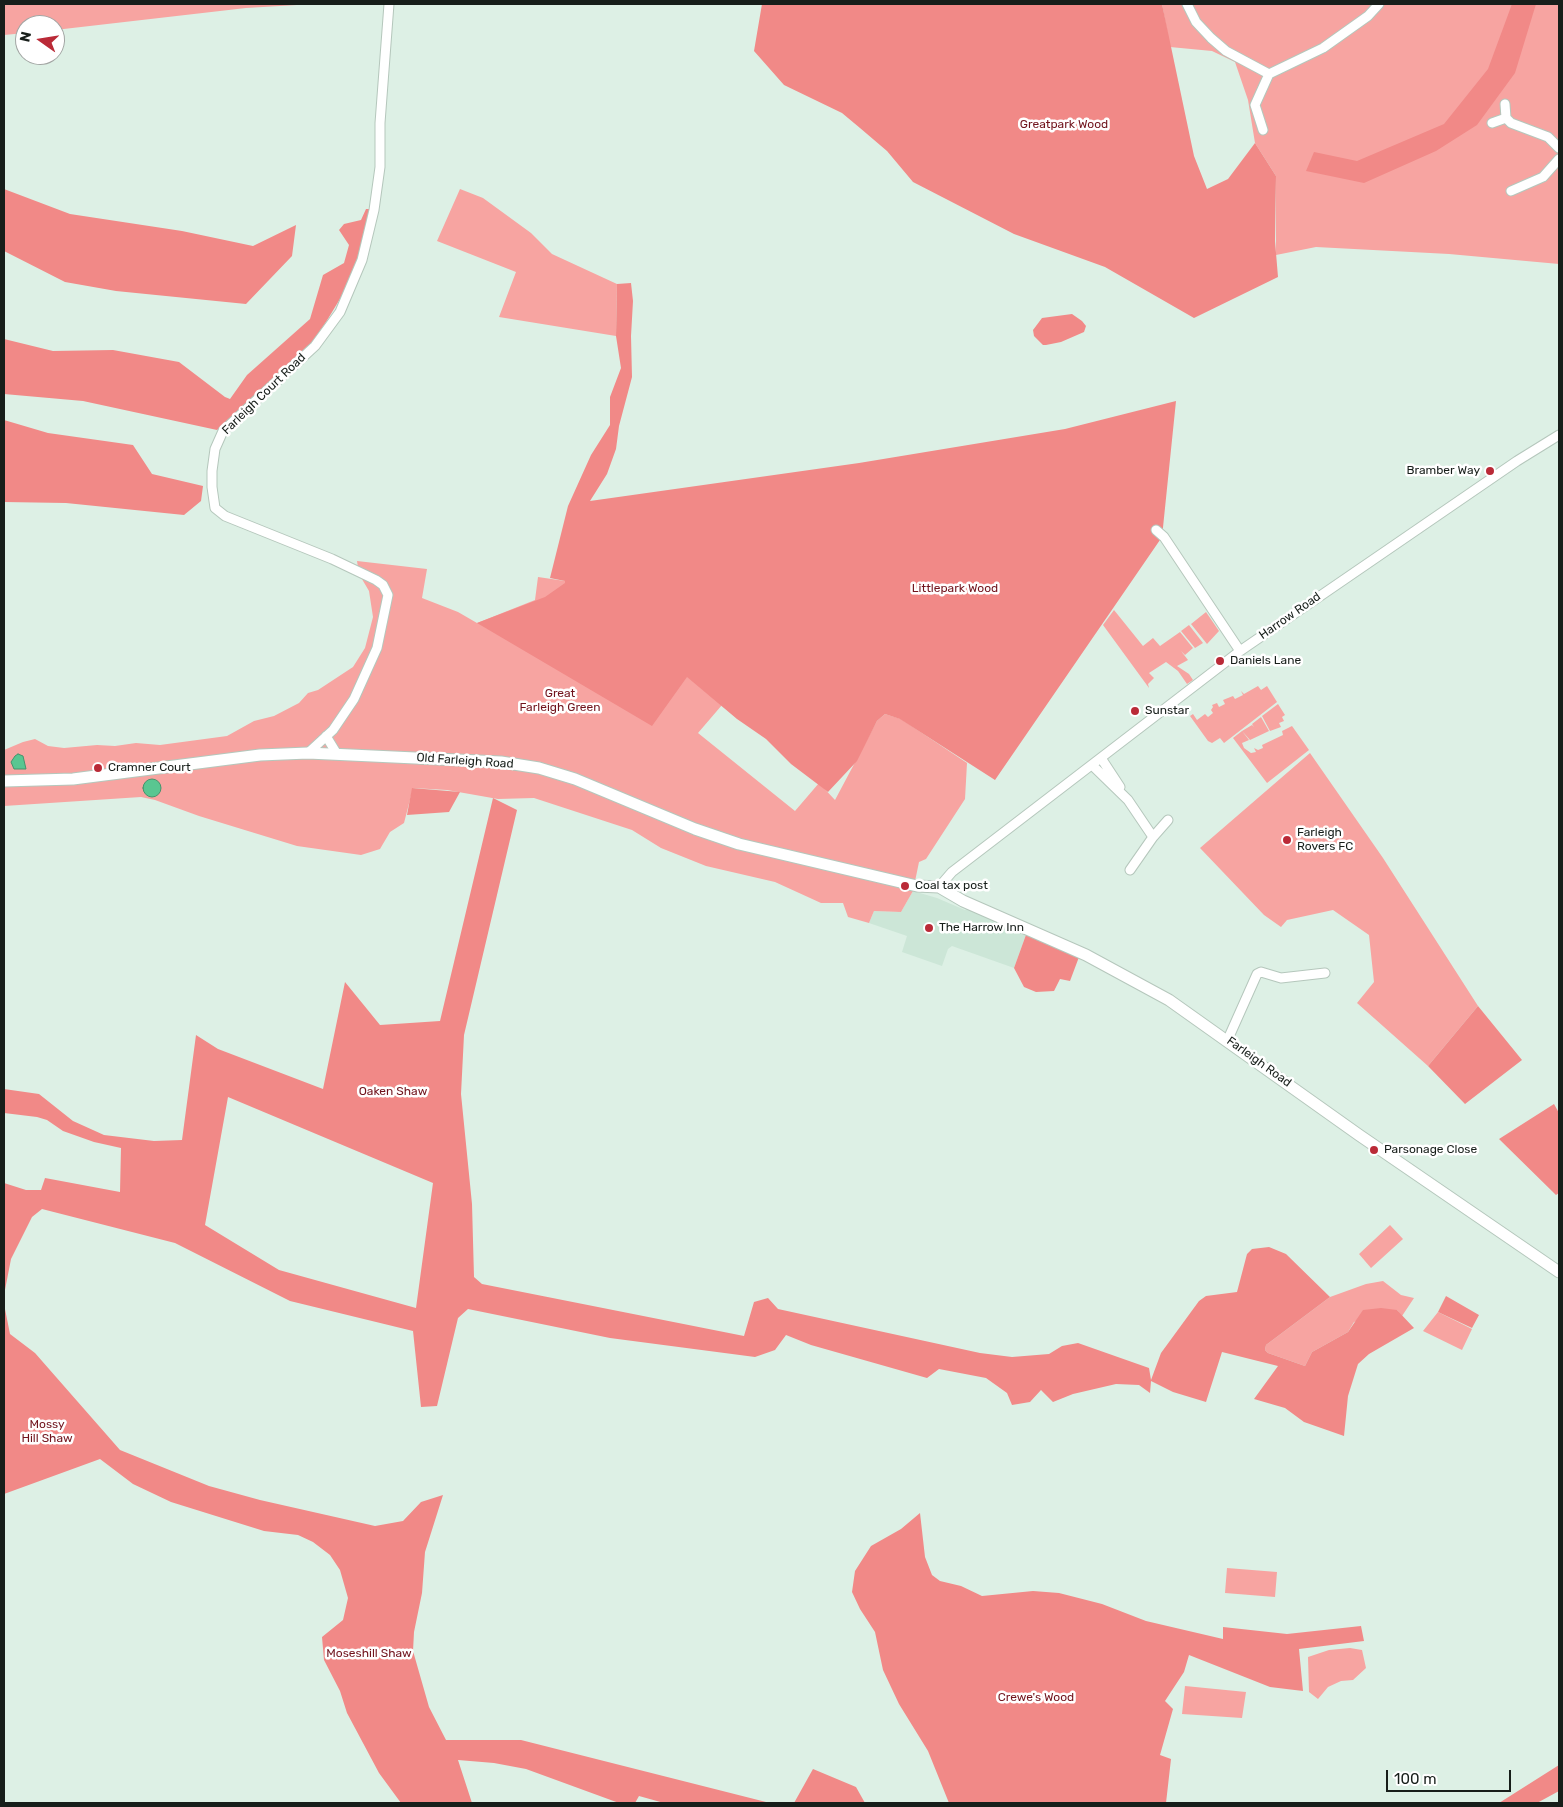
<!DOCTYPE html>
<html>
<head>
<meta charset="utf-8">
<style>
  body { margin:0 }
  #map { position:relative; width:1563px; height:1807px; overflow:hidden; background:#ddf0e5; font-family:Rubik,sans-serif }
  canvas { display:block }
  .frame { position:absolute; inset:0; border:5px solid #171e1a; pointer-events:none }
  .north { position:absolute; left:15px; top:15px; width:50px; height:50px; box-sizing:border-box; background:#fff; border:1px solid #a2a5a3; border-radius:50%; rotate:283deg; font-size:14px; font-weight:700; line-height:20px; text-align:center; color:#171e1a }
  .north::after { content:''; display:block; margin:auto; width:18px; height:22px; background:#ba2a37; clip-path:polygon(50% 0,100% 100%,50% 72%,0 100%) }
  .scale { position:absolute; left:1386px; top:1770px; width:125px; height:22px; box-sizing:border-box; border:2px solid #171e1a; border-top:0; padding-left:6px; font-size:15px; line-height:18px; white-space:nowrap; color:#171e1a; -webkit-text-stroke:4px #fff; paint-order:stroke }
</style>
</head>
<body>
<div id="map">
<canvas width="1563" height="1807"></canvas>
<div class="frame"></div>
<div class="north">N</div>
<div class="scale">100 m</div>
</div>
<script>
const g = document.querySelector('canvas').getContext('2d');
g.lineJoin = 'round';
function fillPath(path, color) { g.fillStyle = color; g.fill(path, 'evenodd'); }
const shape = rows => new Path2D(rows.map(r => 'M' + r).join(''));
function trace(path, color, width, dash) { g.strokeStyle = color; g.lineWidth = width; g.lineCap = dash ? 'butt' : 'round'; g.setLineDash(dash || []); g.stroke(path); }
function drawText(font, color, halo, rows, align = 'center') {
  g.font = font + ' Rubik,sans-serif'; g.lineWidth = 5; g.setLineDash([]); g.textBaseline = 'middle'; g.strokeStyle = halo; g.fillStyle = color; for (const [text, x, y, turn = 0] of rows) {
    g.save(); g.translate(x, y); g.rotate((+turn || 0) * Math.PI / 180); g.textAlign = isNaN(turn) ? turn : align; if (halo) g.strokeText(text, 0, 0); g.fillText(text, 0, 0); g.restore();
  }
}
const built = shape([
  [913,891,937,898,965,910,968,908,1027,932,1014,968,952,946,948,949,942,966,902,952,907,936,869,923,874,911,901,912]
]);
const green = shape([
  [4,4,314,4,246,8,55,30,55,25,25,25,25,33,4,35],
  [1162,4,1559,4,1559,264,1449,254,1316,247,1276,255,1276,176,1255,143,1248,100,1235,62,1212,51,1170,47],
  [460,189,483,198,531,233,552,254,617,284,616,336,499,317,516,272,437,241],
  [357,561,427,569,422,598,458,612,477,623,535,600,538,577,565,581,631,629,722,705,698,733,795,811,819,783,835,800,877,721,885,714,901,719,967,763,965,799,926,859,919,862,913,891,901,912,874,911,869,923,848,917,843,903,821,903,775,882,706,866,661,848,632,830,534,798,498,799,447,790,413,788,404,823,390,832,380,849,361,855,297,846,199,816,155,800,141,797,4,806,4,750,23,742,35,739,48,746,64,748,97,745,115,746,136,743,160,745,227,736,254,721,274,716,299,703,308,693,318,690,353,667,365,648,373,617,369,591,359,574],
  [1114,610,1143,646,1153,638,1160,646,1180,632,1193,648,1185,655,1181,651,1188,660,1177,666,1189,674,1193,680,1187,684,1178,671,1166,662,1149,673,1154,678,1148,684,1149,688,1103,625],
  [1206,612,1219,631,1207,644,1191,624],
  [1189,625,1203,643,1195,648,1181,631],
  [1258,686,1261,690,1267,686,1277,702,1224,743,1220,738,1212,743,1208,741,1190,716,1193,714,1197,720,1205,714,1208,717,1213,713,1211,710,1213,707,1212,705,1217,703,1219,707,1225,704,1223,700,1233,696,1235,699,1243,695,1241,691,1244,694],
  [1278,704,1285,715,1282,717,1284,721,1279,723,1281,727,1270,731,1262,716],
  [1261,717,1269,731,1250,740,1242,731,1252,725,1254,727,1252,724],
  [1292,726,1309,750,1267,783,1233,738,1242,731,1249,740,1242,743,1244,748,1251,753,1256,752,1254,748,1258,750,1263,748,1262,745,1283,735,1282,731],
  [1310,753,1383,858,1478,1006,1428,1066,1357,1003,1374,982,1369,935,1333,910,1287,920,1281,927,1264,915,1200,848],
  [1390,1225,1403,1239,1371,1268,1359,1254],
  [1383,1281,1401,1295,1414,1298,1402,1316,1397,1310,1354,1322,1348,1332,1312,1352,1305,1366,1268,1353,1265,1350,1266,1345,1330,1297,1366,1284],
  [1438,1312,1472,1329,1462,1350,1423,1331],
  [1227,1568,1277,1572,1275,1597,1225,1593],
  [1350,1648,1362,1650,1366,1668,1353,1680,1341,1681,1328,1687,1318,1699,1309,1692,1308,1657,1329,1650],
  [1185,1686,1246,1692,1242,1718,1182,1714]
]);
const forest = shape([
  [762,4,1162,4,1194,156,1207,189,1228,179,1255,143,1276,176,1275,241,1278,277,1194,318,1105,267,1014,234,913,182,887,151,860,128,842,113,784,85,754,51],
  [1512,4,1536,4,1515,73,1477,125,1436,151,1364,183,1306,171,1314,152,1357,161,1444,124,1488,69],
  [4,189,70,214,182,231,253,246,296,225,292,256,246,304,116,291,65,282,4,251],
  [366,209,372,209,360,253,346,289,326,322,308,348,248,405,217,430,83,401,4,394,4,339,53,351,113,350,179,362,225,397,230,399,247,375,310,319,323,275,344,263,349,245,339,230,344,224,361,220],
  [631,283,633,301,631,336,632,377,619,426,616,449,607,474,590,501,859,463,1065,429,1176,401,1162,537,995,780,900,719,885,714,877,721,857,761,828,792,791,764,766,739,737,719,687,677,652,726,477,623,545,597,565,583,565,581,550,578,568,506,591,455,610,425,610,397,621,368,616,336,617,284],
  [1072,314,1082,321,1086,326,1084,332,1061,342,1046,345,1043,345,1034,336,1033,330,1042,318],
  [4,420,48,433,133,445,152,474,203,486,201,501,184,515,66,503,4,502],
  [412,788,460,792,449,812,407,815],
  [493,798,517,810,464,1035,461,1094,472,1204,474,1277,482,1284,744,1336,754,1302,768,1298,778,1309,980,1353,1012,1357,1049,1354,1062,1346,1078,1343,1149,1368,1151,1380,1161,1353,1199,1301,1206,1296,1237,1292,1247,1254,1252,1249,1269,1247,1286,1254,1330,1297,1266,1345,1265,1350,1268,1353,1305,1366,1312,1352,1348,1332,1363,1310,1381,1308,1397,1310,1414,1328,1369,1354,1358,1364,1348,1396,1344,1436,1304,1422,1285,1408,1254,1399,1278,1366,1222,1352,1206,1402,1173,1392,1151,1381,1150,1393,1139,1385,1116,1384,1073,1394,1053,1402,1041,1390,1030,1402,1012,1405,1007,1393,986,1378,939,1369,927,1378,811,1345,786,1335,775,1350,755,1357,610,1338,468,1309,458,1318,437,1406,421,1407,413,1331,290,1301,175,1243,42,1209,32,1217,11,1259,4,1295,4,1183,26,1190,41,1190,45,1178,120,1192,121,1148,94,1142,63,1131,47,1120,37,1117,4,1113,4,1089,39,1094,73,1121,104,1135,154,1141,182,1140,196,1035,218,1049,323,1089,345,982,380,1025,440,1021],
  [228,1097,433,1183,416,1308,279,1270,205,1225],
  [1027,932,1079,957,1070,981,1060,979,1054,991,1036,992,1024,987,1014,968],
  [1478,1006,1522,1060,1465,1104,1428,1066],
  [1554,1104,1559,1113,1559,1193,1556,1195,1499,1139],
  [1446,1296,1479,1315,1472,1328,1438,1312],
  [4,1304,10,1334,35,1353,120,1450,209,1486,260,1500,375,1526,403,1521,421,1502,443,1495,425,1552,422,1593,414,1632,413,1651,429,1707,446,1740,521,1740,770,1803,664,1803,639,1796,635,1803,619,1803,526,1769,494,1763,458,1760,472,1803,401,1803,379,1773,347,1713,340,1691,324,1660,322,1637,343,1620,348,1598,340,1570,330,1555,313,1542,298,1535,264,1531,171,1502,133,1484,100,1459,4,1494],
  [920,1513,925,1557,932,1575,940,1581,961,1586,982,1596,1033,1591,1059,1593,1102,1604,1146,1621,1223,1639,1223,1627,1287,1634,1361,1626,1364,1641,1299,1649,1303,1691,1270,1687,1189,1655,1184,1672,1165,1701,1173,1709,1160,1755,1171,1759,1166,1803,949,1803,928,1751,899,1704,883,1670,875,1632,860,1609,852,1592,855,1571,871,1546,901,1529],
  [1559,1765,1559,1791,1537,1803,1499,1803],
  [813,1769,856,1787,865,1803,794,1803]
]);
const water = shape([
  [18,754,23,756,26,769,14,769,11,762,15,756,18,754],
  '143 788a9 9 0 1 1 18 0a9 9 0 1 1-18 0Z'
]);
const minor = shape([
  [1187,4,1196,22,1211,38,1226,51,1269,74],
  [1505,104,1506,118,1511,123,1548,137,1559,148],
  [1492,123,1506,118],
  [1263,130,1255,105,1269,74,1323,48,1368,16,1379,4],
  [1511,191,1543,177,1559,159],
  [1156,530,1164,537,1240,651],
  [326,736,337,754],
  [308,753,333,730,354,699,377,648,388,595,383,585,376,580,332,559,225,516,215,508,212,487,212,471,215,449,223,431,315,346,340,312,362,260,374,210,380,167,380,123,389,4],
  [1101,758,1120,787],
  [1092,765,1128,800,1153,837],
  [1130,870,1153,837,1168,820],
  [939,887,952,872,1240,651,1517,461,1559,435],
  [1228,1039,1257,974,1261,972,1281,978,1325,973]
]);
const tertiary = shape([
  [4,781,73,779,260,755,308,753,501,762,539,768,575,779,695,829,739,844,917,886,939,887,963,901,1086,955,1169,1000,1359,1135,1559,1272]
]);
const markers = [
  [1490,471,5,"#ba2a37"],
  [1220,661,5,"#ba2a37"],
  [1135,711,5,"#ba2a37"],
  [98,768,5,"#ba2a37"],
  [1287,840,5,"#ba2a37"],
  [905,886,5,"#ba2a37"],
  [929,928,5,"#ba2a37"],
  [1374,1150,5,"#ba2a37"]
];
const parkNames = [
  ["Greatpark Wood",1064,125],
  ["Littlepark Wood",955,589],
  ["Great",560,694],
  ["Farleigh Green",560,708],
  ["Oaken Shaw",393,1092],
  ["Mossy",47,1425],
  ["Hill Shaw",47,1439],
  ["Moseshill Shaw",369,1654],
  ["Crewe's Wood",1036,1698]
];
const streetNames = [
  ["Farleigh Court Road",264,394,-44],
  ["Harrow Road",1290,616,-35],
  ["Old Farleigh Road",465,761,4],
  ["Farleigh Road",1259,1062,36]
];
const poiNames = [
  ["Bramber Way",1480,471,"right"],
  ["Daniels Lane",1230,661],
  ["Sunstar",1145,711],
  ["Cramner Court",108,768],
  ["Farleigh",1297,833],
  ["Rovers FC",1297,847],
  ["Coal tax post",915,886],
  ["The Harrow Inn",939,928],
  ["Parsonage Close",1384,1150]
];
fillPath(built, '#cce6d7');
fillPath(green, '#f7a4a1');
fillPath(forest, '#f18987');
fillPath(water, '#59c691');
trace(water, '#45946d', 1);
trace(minor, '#b5c7bc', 11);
trace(tertiary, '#b5c7bc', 13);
trace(minor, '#fff', 9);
trace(tertiary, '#fff', 11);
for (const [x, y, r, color] of markers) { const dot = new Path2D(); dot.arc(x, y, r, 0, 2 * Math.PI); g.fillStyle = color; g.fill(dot); trace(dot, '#fff', 2); }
drawText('12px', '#71141d', '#fff', parkNames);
drawText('12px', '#171e1a', '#fff', streetNames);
drawText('12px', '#171e1a', '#fff', poiNames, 'left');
</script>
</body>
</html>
